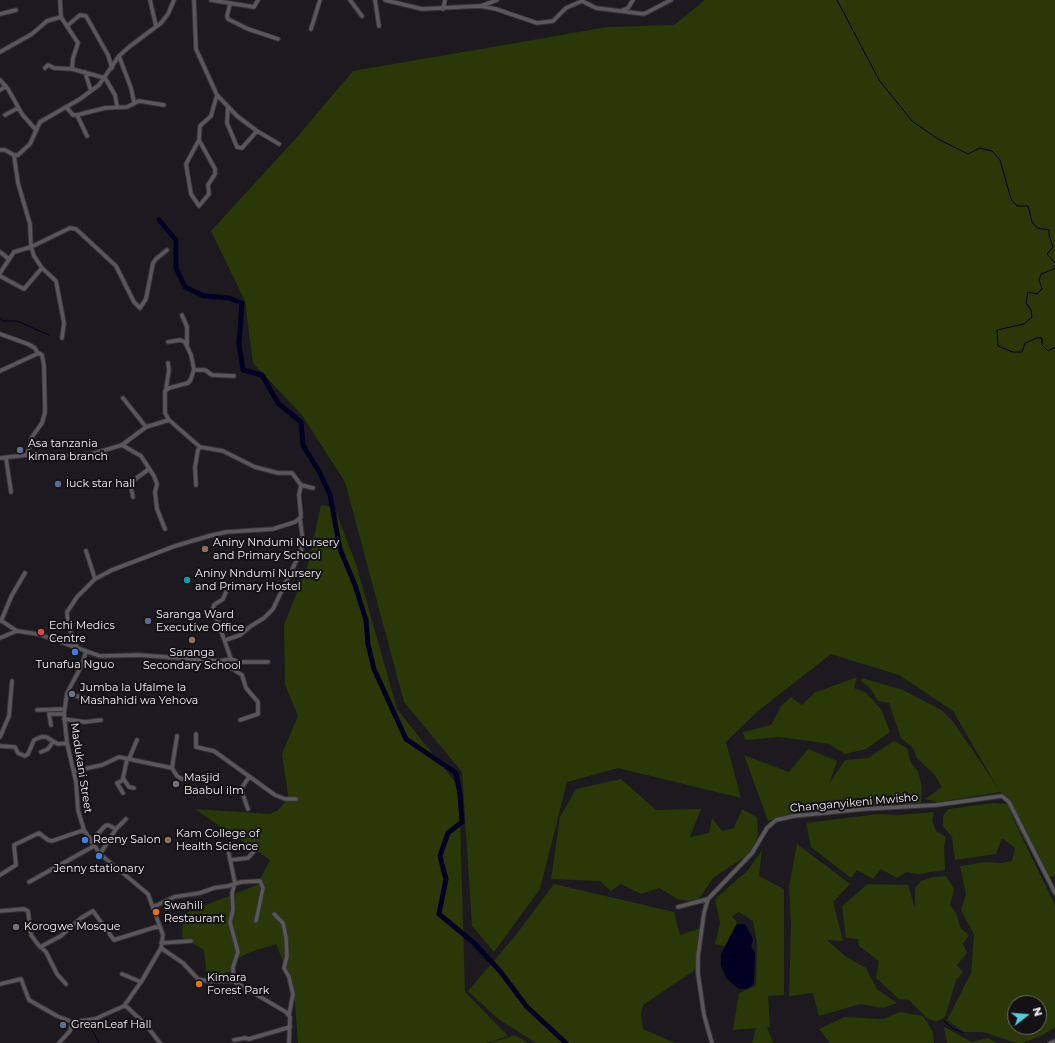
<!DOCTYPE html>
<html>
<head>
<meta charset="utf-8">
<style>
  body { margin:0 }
  #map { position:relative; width:1055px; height:1043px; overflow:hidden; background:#1c1a1e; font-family:Montserrat,sans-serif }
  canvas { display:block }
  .north { position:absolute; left:1007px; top:995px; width:40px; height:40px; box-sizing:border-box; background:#131114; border:1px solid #6c6a6c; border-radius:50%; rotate:73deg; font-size:11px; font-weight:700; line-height:16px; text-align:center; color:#f1eff1 }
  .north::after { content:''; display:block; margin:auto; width:14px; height:18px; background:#53cbdb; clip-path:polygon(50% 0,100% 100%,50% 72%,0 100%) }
</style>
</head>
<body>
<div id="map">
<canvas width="1055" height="1043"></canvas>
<div class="north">N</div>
</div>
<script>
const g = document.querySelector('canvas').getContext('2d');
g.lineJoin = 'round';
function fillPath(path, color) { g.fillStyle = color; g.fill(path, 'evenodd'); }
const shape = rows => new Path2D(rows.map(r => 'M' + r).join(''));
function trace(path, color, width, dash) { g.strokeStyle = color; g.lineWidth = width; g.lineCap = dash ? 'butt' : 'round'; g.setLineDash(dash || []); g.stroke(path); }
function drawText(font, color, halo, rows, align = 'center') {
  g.font = font + ' Montserrat,sans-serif'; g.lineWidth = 4; g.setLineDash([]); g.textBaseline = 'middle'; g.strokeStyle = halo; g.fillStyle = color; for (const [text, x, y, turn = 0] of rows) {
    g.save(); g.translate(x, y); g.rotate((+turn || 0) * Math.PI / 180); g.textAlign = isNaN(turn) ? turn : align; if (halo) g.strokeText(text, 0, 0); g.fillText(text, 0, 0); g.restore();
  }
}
const green = shape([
  [705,0,1055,0,1055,876,1045,878,1008,809,1055,905,1055,1027,1043,1035,1023,1043,1017,1043,983,1032,964,1032,947,1020,971,973,974,935,961,910,966,894,960,866,986,862,1001,863,1012,861,1015,848,1002,838,996,854,955,860,952,837,943,826,943,816,948,809,993,803,1007,804,953,711,899,675,831,654,758,711,726,742,741,798,618,768,567,782,540,889,494,952,472,926,462,772,404,702,345,482,302,415,253,363,245,301,211,231,298,136,353,71,608,27,674,25],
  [1015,1003,1039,1003,1039,1027,1015,1027],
  [321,505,334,507,356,564,397,709,459,787,465,992,508,1036,487,1043,298,1043,294,989,276,944,248,953,235,960,229,972,207,978,204,950,182,937,183,914,257,885,270,860,195,809,270,814,278,810,286,801,288,795,282,754,298,716,285,685,284,625,308,565],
  [857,677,854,688,865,692,881,709,890,732,866,749,845,754,829,744,803,740,779,737,745,740,743,732,771,725,781,706,791,697,802,705,814,693],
  [862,678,903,690,943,711,954,723,984,767,1000,792,938,802,925,799,942,787,934,774,917,758,913,748,901,738,889,703,878,701,871,689,861,681],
  [894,741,907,748,911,763,918,771,922,787,921,803,835,813,786,815,768,821,744,755,789,772,808,749,837,761,829,784,845,760,868,758],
  [621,779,656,810,701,809,690,837,709,833,712,818,722,831,734,828,742,809,757,817,758,836,749,854,713,878,697,902,679,900,659,888,641,894,621,884,611,891,600,881,551,879,560,817,576,789],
  [934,812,932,821,936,831,946,837,944,847,945,870,918,874,906,872,897,878,881,869,873,879,857,870,851,878,811,847,806,823,878,814,898,815],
  [797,844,850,884,833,902,843,941,827,940,845,956,866,968,877,989,897,1003,883,1008,860,1004,819,1016,813,993,789,996,791,925,789,886],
  [762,850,759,876,784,889,784,995,768,996,770,1027,767,1027,773,1043,752,1043,756,1028,733,1030,739,993,756,986,757,942,753,921,739,912,732,916,737,922,725,946,715,944,720,923,715,899,748,870],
  [946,876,954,889,950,905,956,913,961,929,969,935,963,944,967,953,957,965,963,972,956,980,945,1017,936,1022,927,1018,909,1000,899,999,876,978,879,961,859,946,858,939,846,938,842,906,868,884,908,885,915,908,915,888,921,881,933,877],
  [554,884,674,912,680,935,700,928,698,968,643,1005,641,1014,643,1029,675,1043,536,1043,497,1018,468,991,515,936],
  [900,1012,923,1016,933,1032,934,1043,830,1043,819,1029,845,1017,883,1019],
  [944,1027,972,1042,988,1038,997,1043,947,1043],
  [515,1035,528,1043,490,1043]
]);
const water = shape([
  [737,924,745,924,753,939,751,947,755,953,754,982,753,985,746,989,739,989,727,979,721,966,721,954]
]);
const stream = shape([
  [837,0,879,80,912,121,938,139,968,154,980,148,992,151,1000,160,1011,199,1017,206,1028,206,1032,222,1037,228,1049,230,1049,235,1053,247,1047,254,1055,263],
  [1055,266,1054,269,1041,274,1039,280,1042,289,1037,294,1028,292,1026,303,1031,310,1032,317,1024,324,997,330,998,346,1013,352,1022,352,1025,343,1037,338,1042,338,1042,345,1048,351,1055,347],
  [0,318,3,321,17,321,49,335],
  [944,1021,952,1028,963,1033],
  [91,1027,99,1043]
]);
const river = shape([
  [159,220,176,240,176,268,185,287,204,296,229,298,242,303,239,343,243,370,262,375,278,403,301,422,303,445,321,475,330,495,340,549,355,585,366,620,368,644,374,669,406,739,456,773,460,794,462,822,448,833,440,856,446,879,439,914,474,943,500,971,527,1007,566,1043]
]);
const street = shape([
  [60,0,61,17,78,43,73,58,72,69],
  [150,0,156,26],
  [194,0,196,49,217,95,237,116,257,131,279,144],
  [211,0,254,7,258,0],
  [350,0,362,16],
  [375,0,379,26],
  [385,0,422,9,480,6,496,9,537,23,553,21,566,8,582,1,596,8,644,14,671,0],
  [230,4,227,16,228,19,248,29,278,39],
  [481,6,497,0],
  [443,9,445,0],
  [623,10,628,8,633,0],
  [0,14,16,10],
  [67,26,80,15,86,16,108,55,112,68],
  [311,29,320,0],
  [0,52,32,34,47,21,61,17],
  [119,56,131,88,134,102],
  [45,68,48,65,54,68,72,69,105,78,115,95,117,106],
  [85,72,91,91],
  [0,80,8,89,22,114,36,130],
  [0,90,6,86],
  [66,107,73,115,77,115,105,108,127,107,139,101,164,105],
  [228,107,227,123,237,147,242,148,257,131],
  [5,115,18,108],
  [77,115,87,136],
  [199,140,215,169,215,174,208,185,209,194,199,206,191,194,186,164,199,140,200,126,211,116,217,95],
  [0,150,5,150,14,155,18,183,30,224,31,247,34,256,42,268,56,281,64,323,62,338],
  [14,155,18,155,30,144,40,122,80,99,99,85,119,56,129,47,161,23,168,14,174,0],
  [0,252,9,259],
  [0,273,14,252,31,247,70,228,76,229,116,266,134,302,140,308,146,299,153,263,156,259,167,250],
  [0,276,24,289,42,268],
  [182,315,187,327,187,345],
  [0,334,28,344,35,348,38,354],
  [168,342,180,340,185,342,191,355,194,369,191,379,188,383,169,388,165,391,165,413,169,420,200,447,223,451,255,467,278,473,292,473,301,485,313,488],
  [194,370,205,370,212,375,234,376],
  [0,371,39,353,42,355,44,366,45,412,42,423,32,437,27,455],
  [166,389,169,370,168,363],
  [123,398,146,427],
  [122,445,141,456,154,476,157,484,155,492,157,509,165,529],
  [0,458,37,454,63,456,92,454,122,445,146,427,169,420],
  [6,458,11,492],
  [196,485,195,467,198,450,200,447],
  [133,497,130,483,149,469],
  [86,551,95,579],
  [226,592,223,599,214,605,213,608,231,659,239,662,268,662],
  [0,620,17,631,38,634,100,656,139,655,219,661,231,659],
  [1,621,12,595,25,573],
  [0,638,17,631],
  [226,640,240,635,251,626,264,618,273,609,301,551,303,541,300,519],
  [77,647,68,625,67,612,77,597,95,579,112,570,175,546,209,536,226,532,273,529,295,522,301,517,299,495,301,485],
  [86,651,82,665,67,693,64,714,67,743,76,782,78,810,84,830,100,854,148,894,163,935,161,948,183,963,198,979,207,981,233,981,286,1012,290,1017,289,1043],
  [220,661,242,675,246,688,258,702,258,714,240,720],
  [67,693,90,700,109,701],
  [37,710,64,709],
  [64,719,85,722,101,720],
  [51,725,49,714,64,714],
  [196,734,196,747,214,751,275,795,285,799,296,799],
  [0,737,9,716,12,681],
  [0,746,15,747,18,753,25,756,28,754,34,740,41,737,46,737,58,744,67,743],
  [41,752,48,749,53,742],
  [127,759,123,778,129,787,134,788],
  [129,759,137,740],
  [172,768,177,736],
  [74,771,102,765,119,757,172,768,177,776,182,779,194,776],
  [123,793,117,783,124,780],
  [248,809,241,789,249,777],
  [91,841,105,826,108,825,116,829,126,819],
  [228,850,235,883,232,893,233,910,230,922,238,952,233,967,233,981],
  [100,854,116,829],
  [231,860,248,858,257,848],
  [0,875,16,865,14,845,39,833,48,840,52,841,84,830],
  [29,882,94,846],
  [153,907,174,897,200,893,214,888,228,886,241,882,260,881,263,888,256,921],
  [678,907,708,899],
  [0,911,24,909,28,911,31,935,40,947,61,936,81,918,93,911,114,940,159,926],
  [274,914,283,923,286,937,287,956,284,968,289,977,293,994,289,1015],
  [161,943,191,941],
  [41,947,46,952,57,974,66,984],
  [122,974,141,982],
  [0,984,21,979,29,1000,57,1016,72,1022,95,1019,124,1006,127,1007,146,1025,160,1043],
  [124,1006,141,982,161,948],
  [234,1040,245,1038,249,1039,290,1027],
  [59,1043,70,1031,72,1022],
  [712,1043,704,1015,698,974,698,956,704,913,708,899,752,853,767,828,776,820,794,816,864,809,936,805,1002,796,1009,802,1055,893],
  [1050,1043,1055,1041]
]);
const markers = [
  [20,450,4,"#5c6f8a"],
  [58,484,4,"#5c6f8a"],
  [205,549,4,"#8d6e63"],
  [187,580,4,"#0f9aa8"],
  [148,621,4,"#5c6f8a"],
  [41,632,4,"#e0444e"],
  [192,640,4,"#8d6e63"],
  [75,652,4,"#3f7fe0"],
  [72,694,4,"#6b7280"],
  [176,784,4,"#6b7280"],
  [85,840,4,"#3f7fe0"],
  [168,840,4,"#8d6e63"],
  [99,856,4,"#3f7fe0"],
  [156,912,4,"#e8710a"],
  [16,927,4,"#6b7280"],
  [199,984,4,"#e8710a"],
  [63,1025,4,"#5c6f8a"]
];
const poiNames = [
  ["Asa tanzania",28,444],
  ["kimara branch",28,457],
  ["luck star hall",66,484],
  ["Aniny Nndumi Nursery",213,543],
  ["and Primary School",213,556],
  ["Aniny Nndumi Nursery",195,574],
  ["and Primary Hostel",195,587],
  ["Saranga Ward",156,615],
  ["Executive Office",156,628],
  ["Echi Medics",49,626],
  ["Centre",49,639],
  ["Saranga",192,653,"center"],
  ["Secondary School",192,666,"center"],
  ["Tunafua Nguo",75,665,"center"],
  ["Jumba la Ufalme la",80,688],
  ["Mashahidi wa Yehova",80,701],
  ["Masjid",184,778],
  ["Baabul ilm",184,791],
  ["Kam College of",176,834],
  ["Health Science",176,847],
  ["Reeny Salon",93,840],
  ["Jenny stationary",99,869,"center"],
  ["Swahili",164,906],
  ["Restaurant",164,919],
  ["Korogwe Mosque",24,927],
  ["Kimara",207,978],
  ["Forest Park",207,991],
  ["GreanLeaf Hall",71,1025]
];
const streetNames = [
  ["Madukani Street",81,768,81],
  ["Changanyikeni Mwisho",854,803,-5]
];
fillPath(green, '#293806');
fillPath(water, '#010023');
trace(stream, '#010023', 1);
trace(river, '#010023', 5);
trace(street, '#363437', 5.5);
trace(street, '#5a575b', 3.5);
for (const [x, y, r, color] of markers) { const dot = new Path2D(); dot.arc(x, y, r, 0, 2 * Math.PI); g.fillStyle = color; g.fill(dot); trace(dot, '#131114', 1.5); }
drawText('11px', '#f1eff1', '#131114', poiNames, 'left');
drawText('11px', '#f1eff1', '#131114', streetNames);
</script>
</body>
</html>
